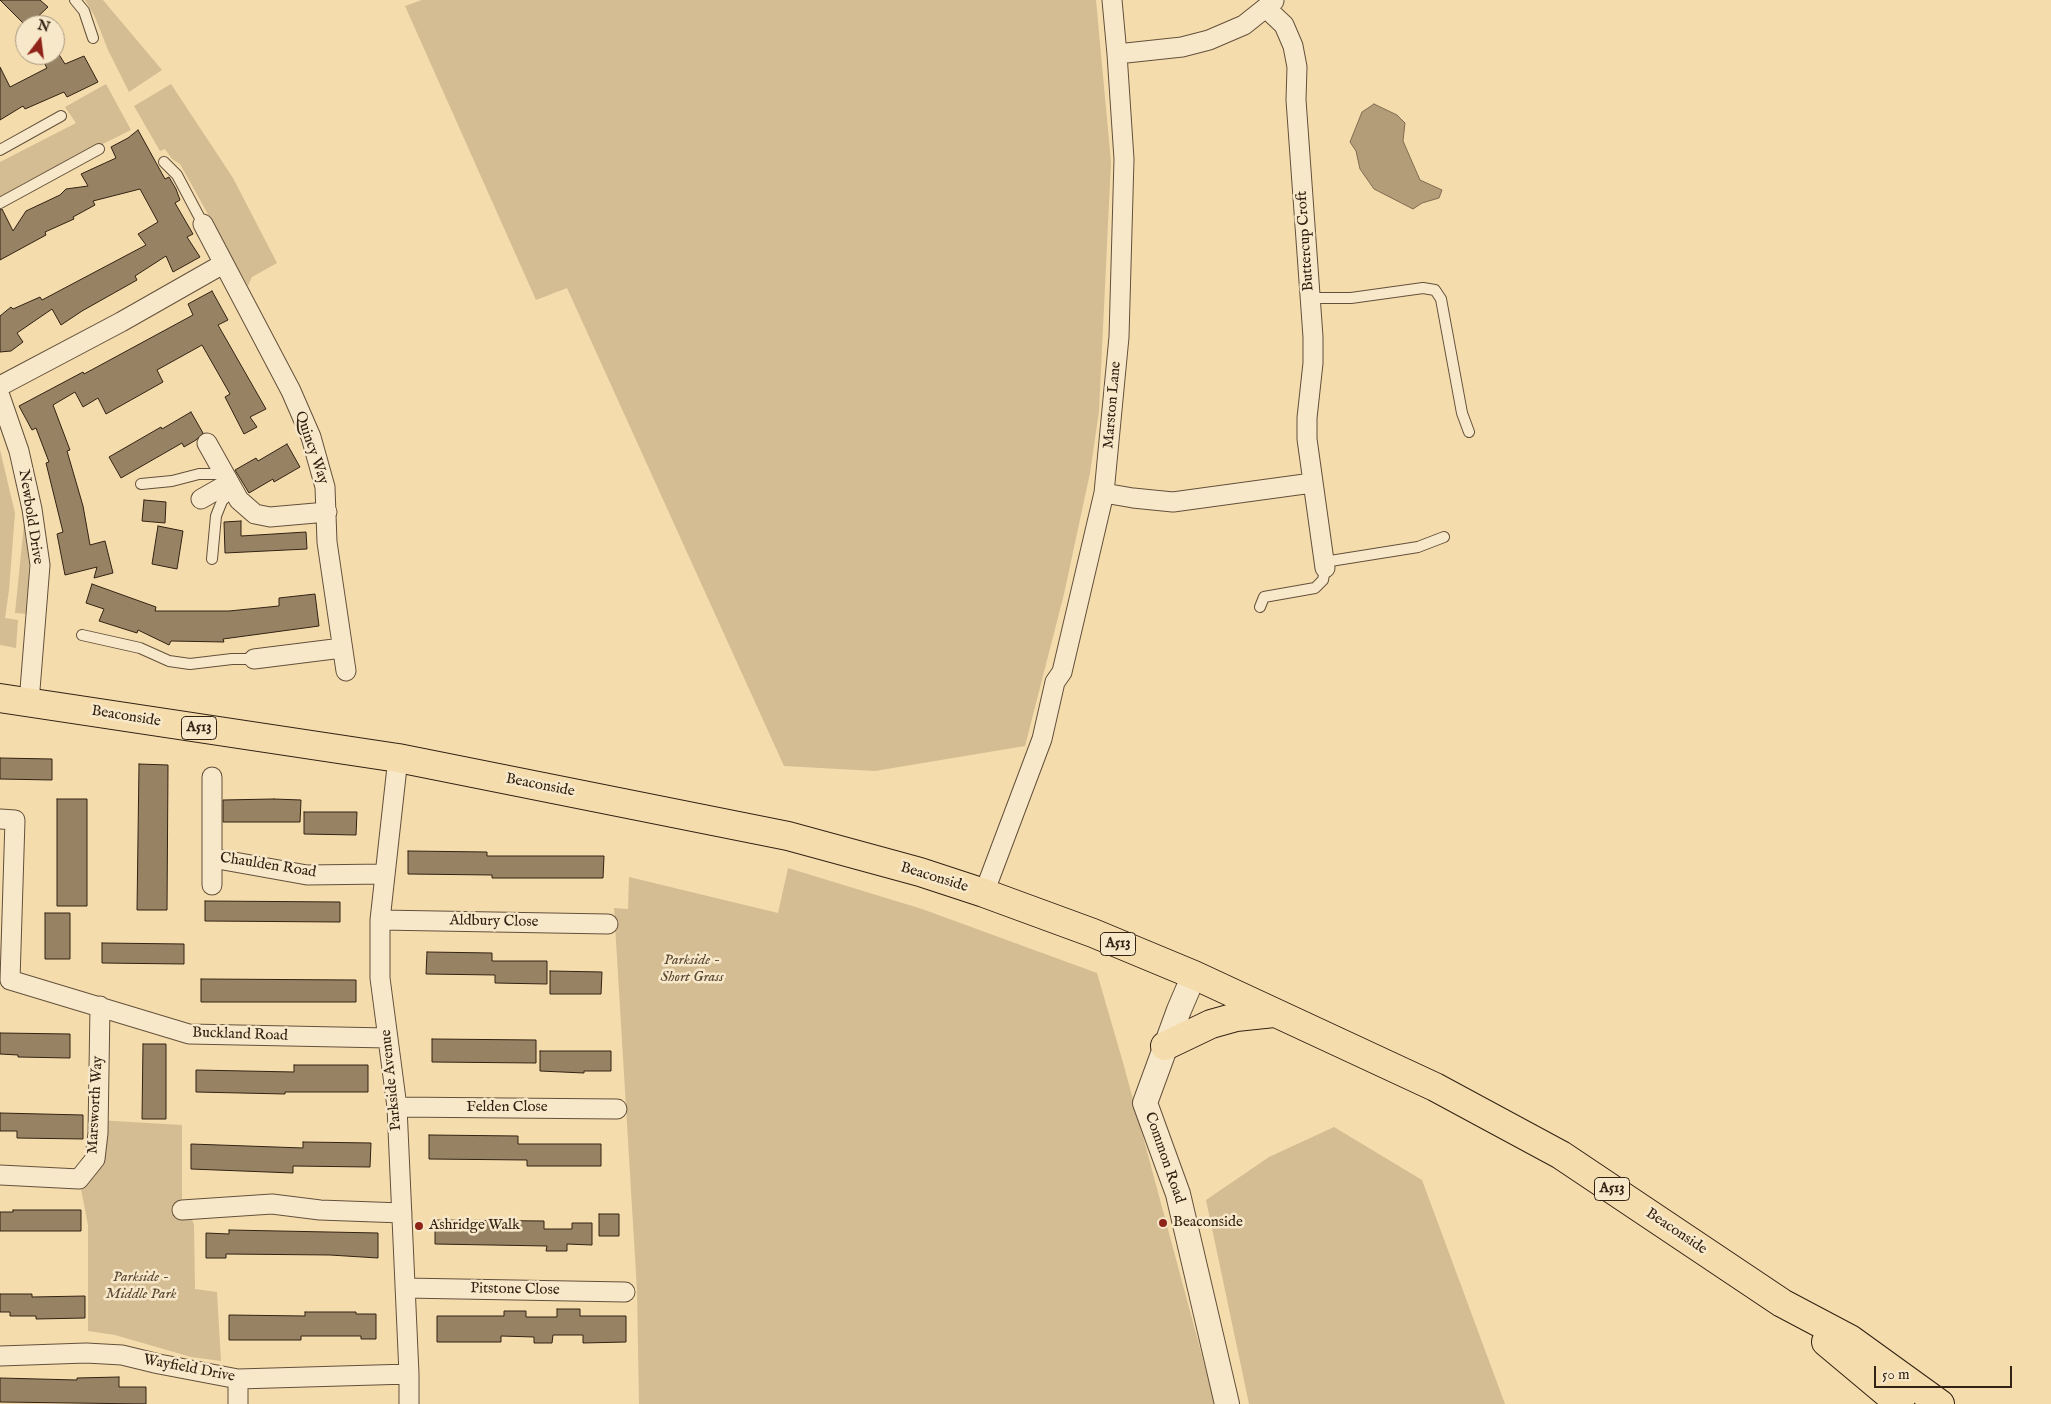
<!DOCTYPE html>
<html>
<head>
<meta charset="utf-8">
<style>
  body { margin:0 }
  #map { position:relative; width:2051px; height:1404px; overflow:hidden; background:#f5dcad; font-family:"IM FELL English",serif }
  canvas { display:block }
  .north { position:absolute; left:15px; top:15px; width:50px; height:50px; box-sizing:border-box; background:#f8e8ca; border:1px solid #a99981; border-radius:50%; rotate:15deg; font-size:14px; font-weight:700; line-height:20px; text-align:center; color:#322213 }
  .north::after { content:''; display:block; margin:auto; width:18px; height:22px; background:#8f2418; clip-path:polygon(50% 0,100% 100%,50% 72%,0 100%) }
  .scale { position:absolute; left:1874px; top:1366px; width:138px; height:22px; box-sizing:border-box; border:2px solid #322213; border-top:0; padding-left:6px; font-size:15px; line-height:18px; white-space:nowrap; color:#322213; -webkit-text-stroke:4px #f8e8ca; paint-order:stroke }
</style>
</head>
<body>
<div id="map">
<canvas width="2051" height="1404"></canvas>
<div class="north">N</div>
<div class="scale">50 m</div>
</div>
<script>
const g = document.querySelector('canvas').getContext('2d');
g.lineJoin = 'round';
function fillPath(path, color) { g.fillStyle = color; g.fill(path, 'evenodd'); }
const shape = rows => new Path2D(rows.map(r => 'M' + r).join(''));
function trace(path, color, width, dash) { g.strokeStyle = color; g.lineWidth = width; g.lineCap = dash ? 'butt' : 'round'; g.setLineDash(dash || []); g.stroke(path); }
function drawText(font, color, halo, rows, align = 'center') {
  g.font = font + ' "IM FELL English",serif'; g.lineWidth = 5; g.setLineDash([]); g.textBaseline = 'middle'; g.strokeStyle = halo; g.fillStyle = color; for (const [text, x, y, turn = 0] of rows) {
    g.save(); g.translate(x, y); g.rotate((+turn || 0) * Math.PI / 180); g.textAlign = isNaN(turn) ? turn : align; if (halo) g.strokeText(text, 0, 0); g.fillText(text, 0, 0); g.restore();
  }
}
const green = shape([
  [85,0,103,0,162,70,129,92,108,50,95,17],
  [422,0,1096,0,1111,162,1099,411,1090,473,1064,594,1025,746,875,771,784,766,567,288,536,300,405,6],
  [106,84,131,130,26,182,0,197,0,162,76,123,65,107],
  [171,84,233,178,277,263,252,277,248,286,180,164,172,159,165,149,160,151,134,106],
  [0,450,15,513,9,590,5,618,18,620,16,648,0,645],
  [24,524,29,563,28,614,15,613],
  [788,868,922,909,1097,973,1124,1066,1215,1404,639,1404,637,1290,614,908,628,909,629,877,778,913],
  [97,1120,182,1125,182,1202,194,1224,195,1289,217,1292,221,1361,191,1357,115,1335,88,1331,88,1225,79,1179],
  [1334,1127,1422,1180,1505,1404,1249,1404,1206,1200,1269,1157]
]);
const water = shape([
  [1374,104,1397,115,1405,123,1403,141,1420,180,1442,190,1439,198,1422,203,1413,209,1374,189,1360,169,1356,151,1350,142,1362,112,1374,104]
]);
const building = shape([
  [0,0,40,0,48,7,29,25,25,25,0,0],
  [58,53,65,64,84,56,98,82,67,97,64,92,25,109,23,106,0,120,0,67,10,87,47,68,43,61,58,53],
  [138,130,165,179,169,177,176,189,180,200,175,203,193,234,187,237,200,257,173,272,166,256,135,276,137,280,82,311,61,325,52,309,17,333,23,342,11,351,0,352,0,316,11,307,13,309,40,297,42,300,146,245,138,234,158,222,140,189,93,201,95,205,73,217,74,219,45,232,46,235,0,260,0,210,2,209,13,231,26,211,60,195,66,189,88,186,81,174,116,158,111,147,128,138,138,130],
  [212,291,228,320,218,325,266,409,250,417,257,427,244,434,225,397,230,394,202,345,157,370,163,382,106,414,98,398,83,407,75,392,53,405,70,450,67,451,83,506,90,545,105,541,113,573,94,578,97,567,65,575,57,534,63,532,46,463,49,462,36,428,32,430,19,406,83,372,84,374,193,315,188,304,212,291],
  [191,412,203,433,196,440,184,447,182,443,121,478,109,457,161,427,162,429,191,412],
  [287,444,300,467,274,482,273,479,249,493,235,470,256,458,258,461,287,444],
  [144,500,166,502,165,523,142,521,144,500],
  [241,521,241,536,306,532,307,549,225,553,224,522,241,521],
  [158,526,183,531,177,569,152,564,158,526],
  [92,584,156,607,155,611,229,611,279,606,279,598,315,594,319,626,223,639,224,642,171,641,169,645,138,630,137,633,99,621,104,609,86,603,92,584],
  [0,758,52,759,52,780,0,779,0,758],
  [139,764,168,765,167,910,137,910,139,764],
  [57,799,87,799,87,906,57,906,57,799],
  [274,799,301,800,300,822,223,822,223,800,274,799],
  [304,812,357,812,356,835,304,834,304,812],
  [408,851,487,852,487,856,604,856,603,878,492,878,492,875,408,874,408,851],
  [205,901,340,902,340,922,205,921,205,901],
  [45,913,70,913,70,959,45,959,45,913],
  [102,943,184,944,184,964,102,963,102,943],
  [427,952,492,953,492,961,547,961,547,984,495,983,495,975,426,974,427,952],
  [550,971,602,972,601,994,550,994,550,971],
  [201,979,356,980,356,1002,201,1002,201,979],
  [0,1033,70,1034,70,1058,18,1057,18,1055,0,1054,0,1033],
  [432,1039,536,1040,536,1063,432,1062,432,1039],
  [143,1044,166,1044,166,1119,142,1119,143,1044],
  [540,1051,611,1051,611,1071,584,1071,584,1073,540,1071,540,1051],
  [294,1065,368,1065,368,1092,285,1092,285,1094,196,1092,196,1070,294,1072,294,1065],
  [0,1113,83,1115,83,1139,17,1138,17,1131,0,1131,0,1113],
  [429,1135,518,1136,518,1144,601,1144,601,1166,527,1166,527,1160,429,1159,429,1135],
  [303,1142,371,1143,370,1167,293,1166,293,1173,191,1169,191,1144,303,1148,303,1142],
  [13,1210,81,1210,81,1231,0,1231,0,1212,13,1212,13,1210],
  [599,1214,619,1214,619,1236,599,1236,599,1214],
  [435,1220,544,1221,544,1229,572,1229,572,1223,592,1223,592,1245,567,1244,567,1251,546,1251,547,1246,435,1244,435,1220],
  [229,1230,378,1233,378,1258,330,1255,226,1254,226,1258,206,1258,206,1233,229,1234,229,1230],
  [0,1294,32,1294,32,1297,85,1296,85,1318,36,1319,36,1316,10,1316,10,1312,0,1312,0,1294],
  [557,1309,580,1309,580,1316,626,1316,626,1342,583,1343,583,1335,553,1335,552,1343,534,1343,534,1337,501,1336,501,1342,437,1342,437,1316,504,1316,504,1311,526,1311,526,1317,557,1317,557,1309],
  [305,1312,356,1312,356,1314,376,1314,376,1339,361,1339,361,1336,301,1336,301,1340,229,1340,229,1315,305,1316,305,1312],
  [119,1377,119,1387,146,1387,146,1404,0,1402,0,1378,77,1380,77,1378,119,1377]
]);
const service = shape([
  [75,0,84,11,93,38],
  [0,150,61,116],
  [164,162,177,175,203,224],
  [0,203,99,149],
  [1310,298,1351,298,1423,288,1435,290,1441,299,1462,413,1469,432],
  [141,484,172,481,199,474,224,474],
  [212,559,216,516,222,501,233,490],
  [1324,562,1418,547,1444,537],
  [1260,607,1264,597,1315,588,1323,580,1325,568],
  [82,635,140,648,169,661,190,664,232,659,254,659]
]);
const minor = shape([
  [1267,9,1284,25,1293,46,1297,67,1296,100,1313,337,1313,363,1307,418,1307,439,1325,568],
  [1117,54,1182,47,1209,40,1244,25,1274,1],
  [203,224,291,391,311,437,325,487,327,542,346,671],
  [0,386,121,322,223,264],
  [0,396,19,451,32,509,40,565,29,702],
  [207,443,239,500,255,514,270,517,327,512],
  [1104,493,1133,498,1173,502,1312,483],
  [201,499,229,483],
  [254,659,342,648],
  [398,758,380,920,380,978,397,1107,409,1374,409,1404],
  [0,819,15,820,10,980,189,1034,388,1038],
  [212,858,307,875,384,874],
  [212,885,212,777],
  [984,893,1042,739,1055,682,1062,672,1104,493,1119,337,1124,159,1117,54,1112,0],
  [380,920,608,924],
  [397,1107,617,1109],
  [0,1175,79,1179,95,1159,98,1133,100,1006],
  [182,1210,272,1204,320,1210,402,1213],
  [405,1288,625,1292],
  [0,1356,86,1353,122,1355,159,1364,238,1379,409,1374],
  [238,1379,238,1404]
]);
const tertiary = shape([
  [1194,975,1179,1010,1145,1103,1178,1194,1227,1404]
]);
const trunk = shape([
  [0,698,398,758,788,836,920,872,984,893,1093,933,1194,975,1435,1087,1561,1155,1782,1303,1850,1339,1940,1404],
  [1165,1046,1211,1024,1236,1017,1274,1013],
  [1826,1342,1900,1404]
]);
const markers = [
  [1163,1223,5,"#8f2418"],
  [419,1226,5,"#8f2418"]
];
const shields = [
  [199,728,35],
  [1118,944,35],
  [1612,1189,35]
];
const shieldNames = [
  ["A513",199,728],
  ["A513",1118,944],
  ["A513",1612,1189]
];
const streetNames = [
  ["Buttercup Croft",1306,241,-94],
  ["Marston Lane",1113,405,-85],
  ["Quincy Way",311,448,71],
  ["Newbold Drive",30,517,81],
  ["Beaconside",126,717,9],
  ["Beaconside",540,786,11],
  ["Chaulden Road",268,866,9],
  ["Beaconside",934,878,17],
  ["Aldbury Close",494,922,1],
  ["Buckland Road",240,1035,2],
  ["Parkside Avenue",392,1080,-96],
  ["Marsworth Way",96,1105,-87],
  ["Felden Close",507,1108],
  ["Common Road",1164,1158,71],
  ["Beaconside",1676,1232,34],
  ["Pitstone Close",515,1290,1],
  ["Wayfield Drive",189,1369,11]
];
const parkNames = [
  ["Parkside -",692,961],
  ["Short Grass",692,978],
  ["Parkside -",141,1278],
  ["Middle Park",141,1295]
];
const poiNames = [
  ["Beaconside",1173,1223],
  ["Ashridge Walk",429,1226]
];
fillPath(green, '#d4bc93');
fillPath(water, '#b39d79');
trace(water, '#7f6c50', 1);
fillPath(building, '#978363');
trace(building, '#322213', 1);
trace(service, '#63503a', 12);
trace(minor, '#63503a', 21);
trace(tertiary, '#63503a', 26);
trace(trunk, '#322213', 30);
trace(service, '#f8e8ca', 10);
trace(minor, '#f8e8ca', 19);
trace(tertiary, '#f8e8ca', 24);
trace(trunk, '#f5dcad', 28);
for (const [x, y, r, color] of markers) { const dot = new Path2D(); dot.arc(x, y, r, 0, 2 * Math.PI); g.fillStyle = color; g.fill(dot); trace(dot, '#f8e8ca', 2); }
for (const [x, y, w] of shields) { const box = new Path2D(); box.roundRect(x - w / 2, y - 11.5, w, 23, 4); g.fillStyle = '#f8e8ca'; g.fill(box); trace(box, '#322213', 1); }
drawText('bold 14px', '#322213', null, shieldNames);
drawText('15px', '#322213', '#f8e8ca', streetNames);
drawText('italic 15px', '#5a4833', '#f8e8ca', parkNames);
drawText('15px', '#322213', '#f8e8ca', poiNames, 'left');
</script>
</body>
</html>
